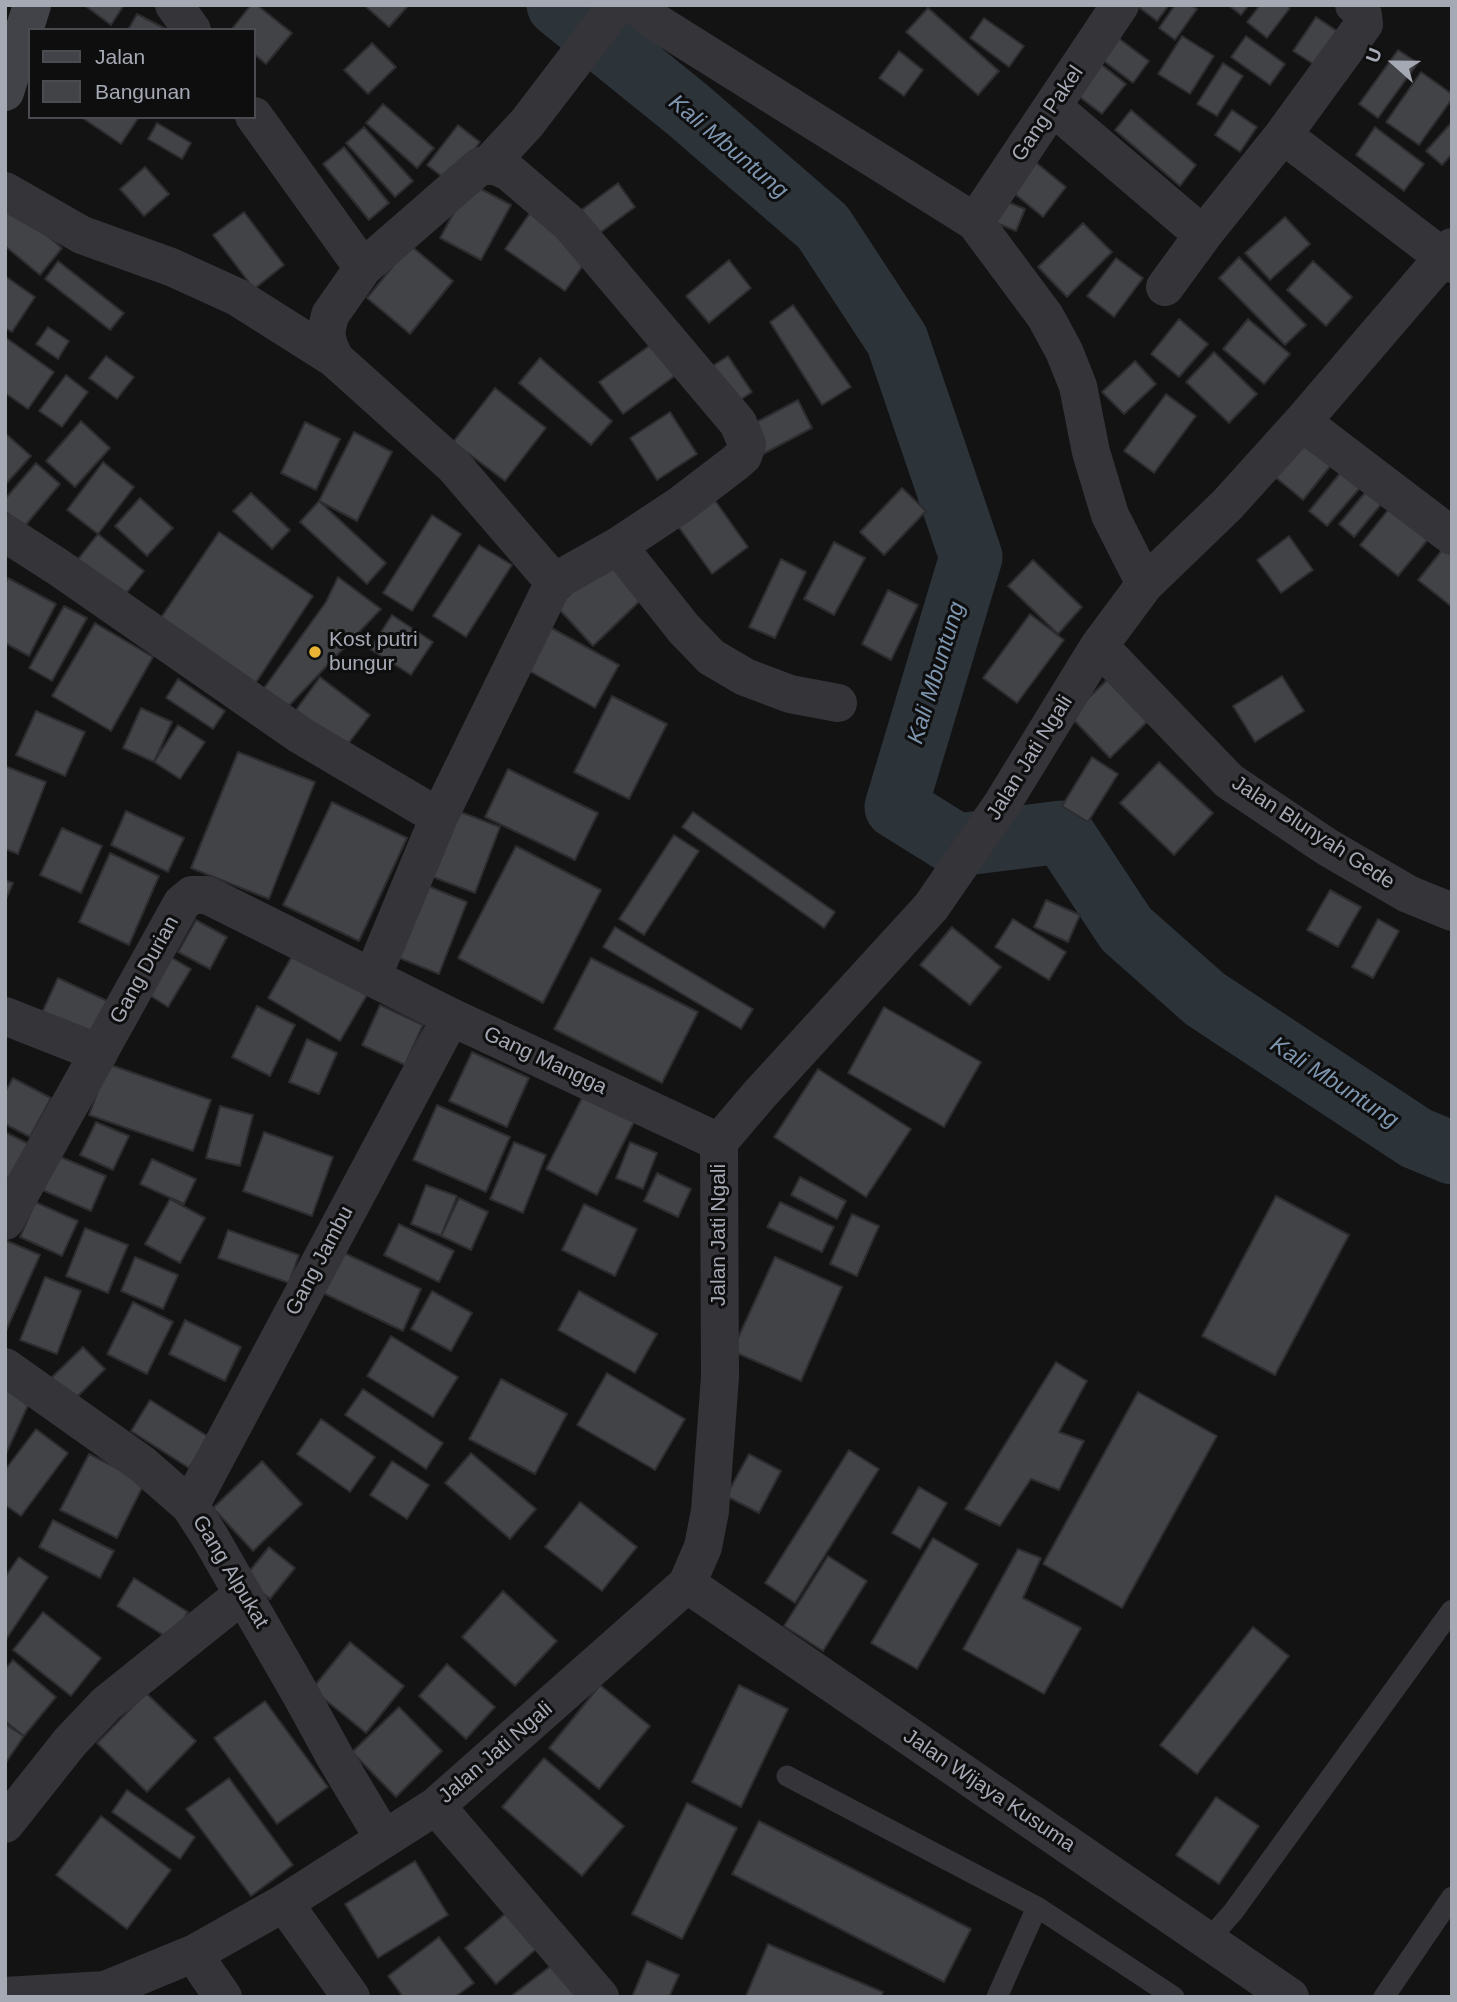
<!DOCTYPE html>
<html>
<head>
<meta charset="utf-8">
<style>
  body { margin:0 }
  #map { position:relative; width:1457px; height:2002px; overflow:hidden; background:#131314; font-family:Arial,sans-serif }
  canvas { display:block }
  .frame { position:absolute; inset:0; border:7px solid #a5a9b4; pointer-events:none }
  .legend { position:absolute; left:28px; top:28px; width:228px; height:91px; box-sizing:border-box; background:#0e0e0f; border:2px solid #4a4c51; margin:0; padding:9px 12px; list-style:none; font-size:21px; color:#a5a9b4 }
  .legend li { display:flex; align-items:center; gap:14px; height:35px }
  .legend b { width:35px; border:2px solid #4a4c51 }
  .north { position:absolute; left:1359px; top:28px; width:70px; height:70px; -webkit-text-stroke:5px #0e0e0f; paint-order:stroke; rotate:291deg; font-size:19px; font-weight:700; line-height:28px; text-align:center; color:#a5a9b4 }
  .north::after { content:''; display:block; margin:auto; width:24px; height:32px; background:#a5a9b4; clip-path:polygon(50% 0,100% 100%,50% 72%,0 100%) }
</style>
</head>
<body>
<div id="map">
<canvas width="1457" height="2002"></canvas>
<div class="frame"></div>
<ul class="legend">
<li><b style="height:9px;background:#424349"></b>Jalan</li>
<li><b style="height:19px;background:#424347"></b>Bangunan</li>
</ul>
<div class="north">U</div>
</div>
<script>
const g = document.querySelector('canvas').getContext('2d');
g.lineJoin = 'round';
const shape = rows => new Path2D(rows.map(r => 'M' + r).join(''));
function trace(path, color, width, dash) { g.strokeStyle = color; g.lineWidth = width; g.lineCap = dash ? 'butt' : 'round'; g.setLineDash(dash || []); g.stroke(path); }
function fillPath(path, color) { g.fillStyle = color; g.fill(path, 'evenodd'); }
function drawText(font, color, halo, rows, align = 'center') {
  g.font = font + ' Arial,sans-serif'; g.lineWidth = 6; g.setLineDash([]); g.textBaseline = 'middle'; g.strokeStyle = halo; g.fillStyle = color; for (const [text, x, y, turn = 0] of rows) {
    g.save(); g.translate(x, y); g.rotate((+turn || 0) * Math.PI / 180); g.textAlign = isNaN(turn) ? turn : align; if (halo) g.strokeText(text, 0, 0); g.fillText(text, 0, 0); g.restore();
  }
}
const river = shape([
  [558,5,688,110,823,227,897,340,971,557,896,807,957,845,1062,832,1126,929,1205,999,1416,1138,1452,1153]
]);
const building = shape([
  [84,5,124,5,111,25,84,5],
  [251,5,257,5,292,33,266,64,254,54,254,30,231,30,251,5],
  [364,5,408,5,408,6,389,27,364,5],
  [1136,5,1169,5,1157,21,1136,5],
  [1175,5,1191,5,1197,9,1175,40,1159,28,1175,5],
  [1228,5,1249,5,1241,15,1228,5],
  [1260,5,1286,5,1290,8,1267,38,1247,22,1260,5],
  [928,8,999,71,978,95,906,32,928,8],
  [137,14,168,30,128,30,137,14],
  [1316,17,1340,33,1318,67,1293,51,1316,17],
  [984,18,1024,46,1009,67,970,38,984,18],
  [1113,34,1149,61,1133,83,1097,56,1113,34],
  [1182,36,1214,56,1190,94,1158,74,1182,36],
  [1246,36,1285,64,1270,85,1231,57,1246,36],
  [372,43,396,67,368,94,344,70,372,43],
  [1398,50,1418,63,1378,118,1359,104,1398,50],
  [899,51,923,70,904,96,879,78,899,51],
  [1097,61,1126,84,1102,114,1073,92,1097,61],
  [1223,63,1243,76,1217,116,1197,104,1223,63],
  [1421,72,1452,94,1452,99,1419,145,1386,122,1421,72],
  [383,104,434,148,417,168,366,123,383,104],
  [1131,110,1196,165,1180,186,1115,130,1131,110],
  [1232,110,1257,127,1240,152,1215,135,1232,110],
  [81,117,139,117,121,144,81,117],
  [1452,122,1452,154,1442,165,1426,151,1452,122],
  [157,123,191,143,182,159,148,139,157,123],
  [458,125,480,142,449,182,427,165,458,125],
  [364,127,413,181,395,197,346,143,364,127],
  [1375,127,1424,164,1404,191,1356,155,1375,127],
  [344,147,389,203,369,220,323,164,344,147],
  [1033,160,1066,187,1043,217,1010,190,1033,160],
  [145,167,169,194,144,216,120,189,145,167],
  [470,183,511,205,481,260,440,238,470,183],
  [618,183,635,207,597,235,580,211,618,183],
  [998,198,1025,209,1016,231,989,220,998,198],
  [5,200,62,248,40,275,5,246,5,200],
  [532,210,592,253,565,291,505,249,532,210],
  [244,212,284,265,254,289,213,235,244,212],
  [1285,217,1310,244,1270,280,1245,253,1285,217],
  [1083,223,1112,252,1067,297,1038,267,1083,223],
  [410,245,453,281,410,334,367,298,410,245],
  [1239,257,1306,325,1285,345,1219,278,1239,257],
  [1116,258,1143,278,1114,317,1087,296,1116,258],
  [729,260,751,288,709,323,686,296,729,260],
  [58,261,124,313,110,330,45,279,58,261],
  [1313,261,1352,297,1326,326,1287,290,1313,261],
  [5,276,35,297,12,332,5,328,5,276],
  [793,305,851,387,822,405,770,322,793,305],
  [1179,319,1208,344,1179,377,1151,354,1179,319],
  [1248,319,1290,354,1264,384,1223,349,1248,319],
  [48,327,69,341,58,359,36,344,48,327],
  [5,337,54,372,28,409,5,393,5,337],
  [656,341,680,372,623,414,599,382,656,341],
  [1214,352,1257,394,1229,423,1186,382,1214,352],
  [106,356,134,377,117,399,89,378,106,356],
  [728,356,752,392,730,407,706,370,728,356],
  [540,358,612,421,591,445,519,383,540,358],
  [1135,361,1156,384,1124,414,1102,392,1135,361],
  [66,375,88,392,62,427,39,411,66,375],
  [495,388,546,428,505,481,453,442,495,388],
  [1166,394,1196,416,1154,473,1124,451,1166,394],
  [798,400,812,428,763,454,749,426,798,400],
  [670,412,697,454,657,480,630,438,670,412],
  [81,421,110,448,75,487,46,461,81,421],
  [305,422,340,439,316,490,281,473,305,422],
  [354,432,392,452,357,521,319,501,354,432],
  [5,433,31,456,5,485,5,433],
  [1303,441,1332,464,1303,500,1274,476,1303,441],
  [103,462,134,487,98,534,67,510,103,462],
  [36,463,60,484,24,527,5,511,5,499,36,463],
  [1346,466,1365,482,1327,526,1309,511,1346,466],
  [1373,483,1388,496,1354,537,1339,524,1373,483],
  [902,488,926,511,884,555,860,532,902,488],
  [709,492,748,547,712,574,673,519,709,492],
  [251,493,290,530,272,549,233,511,251,493],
  [140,498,173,528,147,556,115,526,140,498],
  [319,501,386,563,367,584,300,522,319,501],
  [1392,505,1430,537,1398,576,1360,545,1392,505],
  [432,515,461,534,412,611,383,593,432,515],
  [219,532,313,596,255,684,160,619,219,532],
  [98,534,144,571,120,601,74,564,98,534],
  [1289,536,1313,570,1281,593,1257,560,1289,536],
  [834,542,865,558,834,615,804,599,834,542],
  [1447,544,1452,548,1452,607,1418,580,1447,544],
  [479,545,512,565,466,637,433,616,479,545],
  [607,558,644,597,593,646,557,607,607,558],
  [781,559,806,572,775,638,749,627,781,559],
  [1033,560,1082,607,1058,634,1008,586,1033,560],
  [338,577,381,609,282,713,259,695,326,602,338,577],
  [8,578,56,604,29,656,5,643,5,584,8,578],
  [888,590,918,605,891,660,862,644,888,590],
  [64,606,87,618,52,681,29,668,64,606],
  [1030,614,1064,640,1017,703,983,678,1030,614],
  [392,615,433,642,411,675,370,649,392,615],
  [95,623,153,657,111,731,52,696,95,623],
  [548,626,619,665,595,708,524,668,548,626],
  [1282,676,1304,711,1255,742,1233,706,1282,676],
  [320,677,370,715,345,748,296,710,320,677],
  [1110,677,1150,719,1110,758,1070,716,1110,677],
  [178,679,225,711,213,729,166,698,178,679],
  [612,696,667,724,629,799,574,772,612,696],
  [141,708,172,722,154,762,123,748,141,708],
  [36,711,85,732,65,776,16,755,36,711],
  [178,725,205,742,180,779,154,762,178,725],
  [238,752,315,782,269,899,191,868,238,752],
  [1092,757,1118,774,1088,822,1062,806,1092,757],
  [1159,762,1213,813,1174,855,1120,803,1159,762],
  [5,766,46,782,18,854,5,849,5,766],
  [508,769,598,813,575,860,485,817,508,769],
  [332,802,407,838,359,941,283,905,332,802],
  [450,808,500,827,475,893,425,874,450,808],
  [126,811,184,838,168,872,111,845,126,811],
  [693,812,835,912,824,928,682,827,693,812],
  [62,828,102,846,81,893,40,875,62,828],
  [674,835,699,851,644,935,619,919,674,835],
  [516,846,601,890,543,1003,458,958,516,846],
  [110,853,159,876,129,945,79,922,110,853],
  [5,880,13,883,5,901,5,880],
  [416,881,467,902,439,974,387,953,416,881],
  [1330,890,1361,907,1338,947,1307,930,1330,890],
  [1046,900,1080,915,1068,942,1034,927,1046,900],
  [1013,919,1066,952,1049,980,995,947,1013,919],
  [1378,919,1399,931,1373,978,1352,967,1378,919],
  [196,920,227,937,210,969,178,952,196,920],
  [615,927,753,1009,741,1029,603,947,615,927],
  [952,927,1001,967,970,1005,920,965,952,927],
  [295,951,367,995,340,1041,268,998,295,951],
  [169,956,191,969,168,1007,146,993,169,956],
  [591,958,698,1012,662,1083,554,1029,591,958],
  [58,978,116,1005,97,1044,40,1017,58,978],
  [380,1005,423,1025,405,1065,362,1045,380,1005],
  [257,1006,295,1025,270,1076,232,1057,257,1006],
  [884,1007,981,1062,944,1127,848,1073,884,1007],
  [307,1039,337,1053,319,1094,289,1082,307,1039],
  [472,1052,529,1078,507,1127,449,1101,472,1052],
  [108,1064,211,1100,193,1151,89,1115,108,1064],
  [818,1069,911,1129,866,1197,774,1137,818,1069],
  [13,1078,51,1098,30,1137,5,1124,5,1092,13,1078],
  [583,1096,634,1122,597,1195,546,1169,583,1096],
  [437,1105,510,1137,486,1192,413,1160,437,1105],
  [220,1106,253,1115,240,1166,206,1158,220,1106],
  [96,1122,129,1136,113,1170,80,1155,96,1122],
  [5,1132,35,1147,17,1183,5,1176,5,1132],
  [264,1132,333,1157,312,1216,243,1191,264,1132],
  [514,1142,546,1155,523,1213,490,1199,514,1142],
  [630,1142,657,1153,643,1189,616,1178,630,1142],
  [56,1155,106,1176,91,1211,40,1189,56,1155],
  [152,1159,196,1179,184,1204,140,1184,152,1159],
  [657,1173,691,1189,678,1217,644,1201,657,1173],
  [800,1177,846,1201,837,1219,791,1195,800,1177],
  [426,1185,457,1196,441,1236,411,1224,426,1185],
  [1276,1196,1349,1235,1275,1375,1202,1336,1276,1196],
  [459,1198,488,1212,471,1250,441,1236,459,1198],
  [170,1199,205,1218,180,1263,145,1244,170,1199],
  [35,1202,78,1221,62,1256,20,1237,35,1202],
  [780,1202,834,1227,822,1252,767,1227,780,1202],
  [584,1204,637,1229,615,1276,562,1250,584,1204],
  [852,1214,879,1226,857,1276,830,1264,852,1214],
  [399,1224,454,1251,439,1282,384,1255,399,1224],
  [85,1228,128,1245,108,1293,66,1276,85,1228],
  [228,1230,299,1255,289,1283,218,1258,228,1230],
  [5,1240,40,1255,5,1333,5,1240],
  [340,1251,421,1289,403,1331,321,1292,340,1251],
  [135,1257,178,1275,163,1309,121,1291,135,1257],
  [775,1257,842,1287,801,1381,732,1351,775,1257],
  [45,1277,81,1291,57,1354,20,1340,45,1277],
  [432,1291,472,1313,451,1351,411,1329,432,1291],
  [579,1291,657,1334,635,1373,558,1330,579,1291],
  [133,1302,173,1322,147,1374,107,1354,133,1302],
  [185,1320,241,1347,225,1381,169,1354,185,1320],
  [391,1336,458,1377,433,1417,367,1376,391,1336],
  [83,1347,105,1369,71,1403,49,1380,83,1347],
  [1056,1362,1087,1381,1059,1432,1084,1441,1059,1490,1031,1479,1000,1526,965,1509,1056,1362],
  [607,1373,685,1419,655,1470,577,1425,607,1373],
  [501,1379,567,1414,535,1474,469,1439,501,1379],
  [5,1381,34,1392,5,1456,5,1381],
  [363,1389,443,1443,426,1469,345,1415,363,1389],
  [1138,1392,1217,1436,1122,1608,1043,1564,1138,1392],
  [150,1400,209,1437,189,1468,131,1431,150,1400],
  [321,1419,375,1457,350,1492,297,1454,321,1419],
  [36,1429,68,1453,21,1516,5,1505,5,1470,36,1429],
  [849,1450,879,1469,795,1603,765,1583,849,1450],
  [471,1453,536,1509,510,1539,445,1483,471,1453],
  [89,1454,145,1482,117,1538,60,1510,89,1454],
  [749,1454,781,1471,759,1513,726,1496,749,1454],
  [262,1461,302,1504,253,1551,213,1508,262,1461],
  [392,1461,429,1485,407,1519,370,1495,392,1461],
  [919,1487,947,1503,920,1549,892,1533,919,1487],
  [580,1502,637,1547,602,1591,545,1547,580,1502],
  [53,1520,114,1551,100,1578,39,1547,53,1520],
  [933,1538,978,1564,917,1669,871,1643,933,1538],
  [269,1547,295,1568,270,1599,244,1578,269,1547],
  [1018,1549,1041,1558,1023,1598,1081,1628,1044,1694,963,1649,1018,1549],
  [828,1556,867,1581,823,1651,784,1626,828,1556],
  [19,1557,48,1577,5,1641,5,1577,19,1557],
  [134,1578,188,1612,171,1640,117,1606,134,1578],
  [503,1591,557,1641,515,1686,462,1637,503,1591],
  [43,1612,101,1658,71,1696,13,1650,43,1612],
  [1253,1627,1289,1656,1197,1774,1160,1745,1253,1627],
  [350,1642,404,1686,366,1733,312,1689,350,1642],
  [13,1660,56,1697,24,1736,5,1721,5,1669,13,1660],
  [447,1664,495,1707,466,1739,419,1696,447,1664],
  [600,1685,650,1726,599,1789,549,1748,600,1685],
  [739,1685,788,1709,741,1807,692,1782,739,1685],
  [146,1693,196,1741,147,1792,97,1743,146,1693],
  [265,1701,328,1787,277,1824,214,1738,265,1701],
  [399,1707,442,1751,396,1797,352,1752,399,1707],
  [5,1724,24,1736,5,1764,5,1724],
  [544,1758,624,1826,582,1876,502,1807,544,1758],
  [229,1778,293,1865,251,1896,186,1809,229,1778],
  [127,1790,195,1837,180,1859,112,1812,127,1790],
  [1216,1797,1259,1826,1219,1884,1176,1855,1216,1797],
  [687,1803,737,1828,682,1939,632,1914,687,1803],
  [101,1816,171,1870,127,1929,56,1875,101,1816],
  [759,1821,971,1929,944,1982,732,1874,759,1821],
  [415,1861,448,1915,378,1958,345,1904,415,1861],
  [512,1908,542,1944,496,1984,465,1948,512,1908],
  [439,1937,474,1983,455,1997,403,1997,388,1976,439,1937],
  [768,1944,883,1992,881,1997,746,1996,768,1944],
  [561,1958,577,1997,510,1997,561,1958],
  [647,1961,679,1975,669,1997,632,1997,647,1961]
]);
const lane = shape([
  [787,1776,1037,1907,1174,1997],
  [1208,1940,1233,1912,1452,1610],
  [997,1997,1037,1907],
  [1384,1997,1452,1897]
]);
const street = shape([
  [174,5,192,30],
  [636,5,654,21,975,222,1045,316,1064,351,1078,386,1091,452,1110,515,1145,584],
  [1053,107,1203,235],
  [254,116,363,268,330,315,326,333,329,346,335,359,454,466,554,582],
  [1283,135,1452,264],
  [488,165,527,123,617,5],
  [5,191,82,235,171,267,237,297,335,359],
  [975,222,1120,5],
  [1165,287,1203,235,1283,135,1364,24,1363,15,1359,9,1354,5],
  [1302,422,1452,536],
  [5,533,58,567,300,735,439,817,554,582,618,546,680,505,735,463,743,456,747,444,738,423,570,224,509,172,496,166,480,166,363,268],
  [618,546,684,629,711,657,745,677,790,694,838,703],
  [1099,646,1229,781,1327,847,1408,894,1452,912],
  [372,978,439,817],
  [5,1016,99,1053],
  [5,1221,182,903,192,895,207,895,451,1017,719,1142],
  [5,1367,142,1464,190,1506,210,1537,301,1695,335,1757,384,1839],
  [190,1506,451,1017],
  [687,1584,1290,1997],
  [436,1806,600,1997],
  [5,1824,70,1742,106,1704,243,1594],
  [284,1903,351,1997],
  [195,1953,205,1971,223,1997],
  [5,1996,105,1990,195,1953,284,1903,436,1806,687,1584,703,1547,710,1511,720,1377,719,1142,759,1095,931,907,1002,804,1099,646,1145,584,1227,505,1302,422,1452,247]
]);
const secondary = shape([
  [5,92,32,5]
]);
const markers = [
  [315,652,7,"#e9b436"]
];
const streetNames = [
  ["Gang Pakel",1048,114,-56],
  ["Jalan Jati Ngali",1030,758,-58],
  ["Jalan Blunyah Gede",1313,833,33],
  ["Gang Durian",145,970,-61],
  ["Gang Mangga",545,1061,25],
  ["Jalan Jati Ngali",719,1235,-90],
  ["Gang Jambu",320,1261,-62],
  ["Gang Alpukat",230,1572,59],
  ["Jalan Jati Ngali",496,1753,-41],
  ["Jalan Wijaya Kusuma",989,1791,34]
];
const poiNames = [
  ["Kost putri",329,640],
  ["bungur",329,664]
];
const waterNames = [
  ["Kali Mbuntung",728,147,40],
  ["Kali Mbuntung",937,673,-73],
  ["Kali Mbuntung",1334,1083,33]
];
trace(river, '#2c3339', 63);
fillPath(building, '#424347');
trace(building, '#2d2d30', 2);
trace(lane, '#343439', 21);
trace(street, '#343439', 38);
trace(secondary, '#424349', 38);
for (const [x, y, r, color] of markers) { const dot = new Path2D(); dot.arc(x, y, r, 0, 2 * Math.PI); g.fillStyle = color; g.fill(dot); trace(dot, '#0e0e0f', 2.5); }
drawText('21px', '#a5a9b4', '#0e0e0f', streetNames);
drawText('21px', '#a5a9b4', '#0e0e0f', poiNames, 'left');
drawText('italic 23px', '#7d95ae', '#0e0e0f', waterNames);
</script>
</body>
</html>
